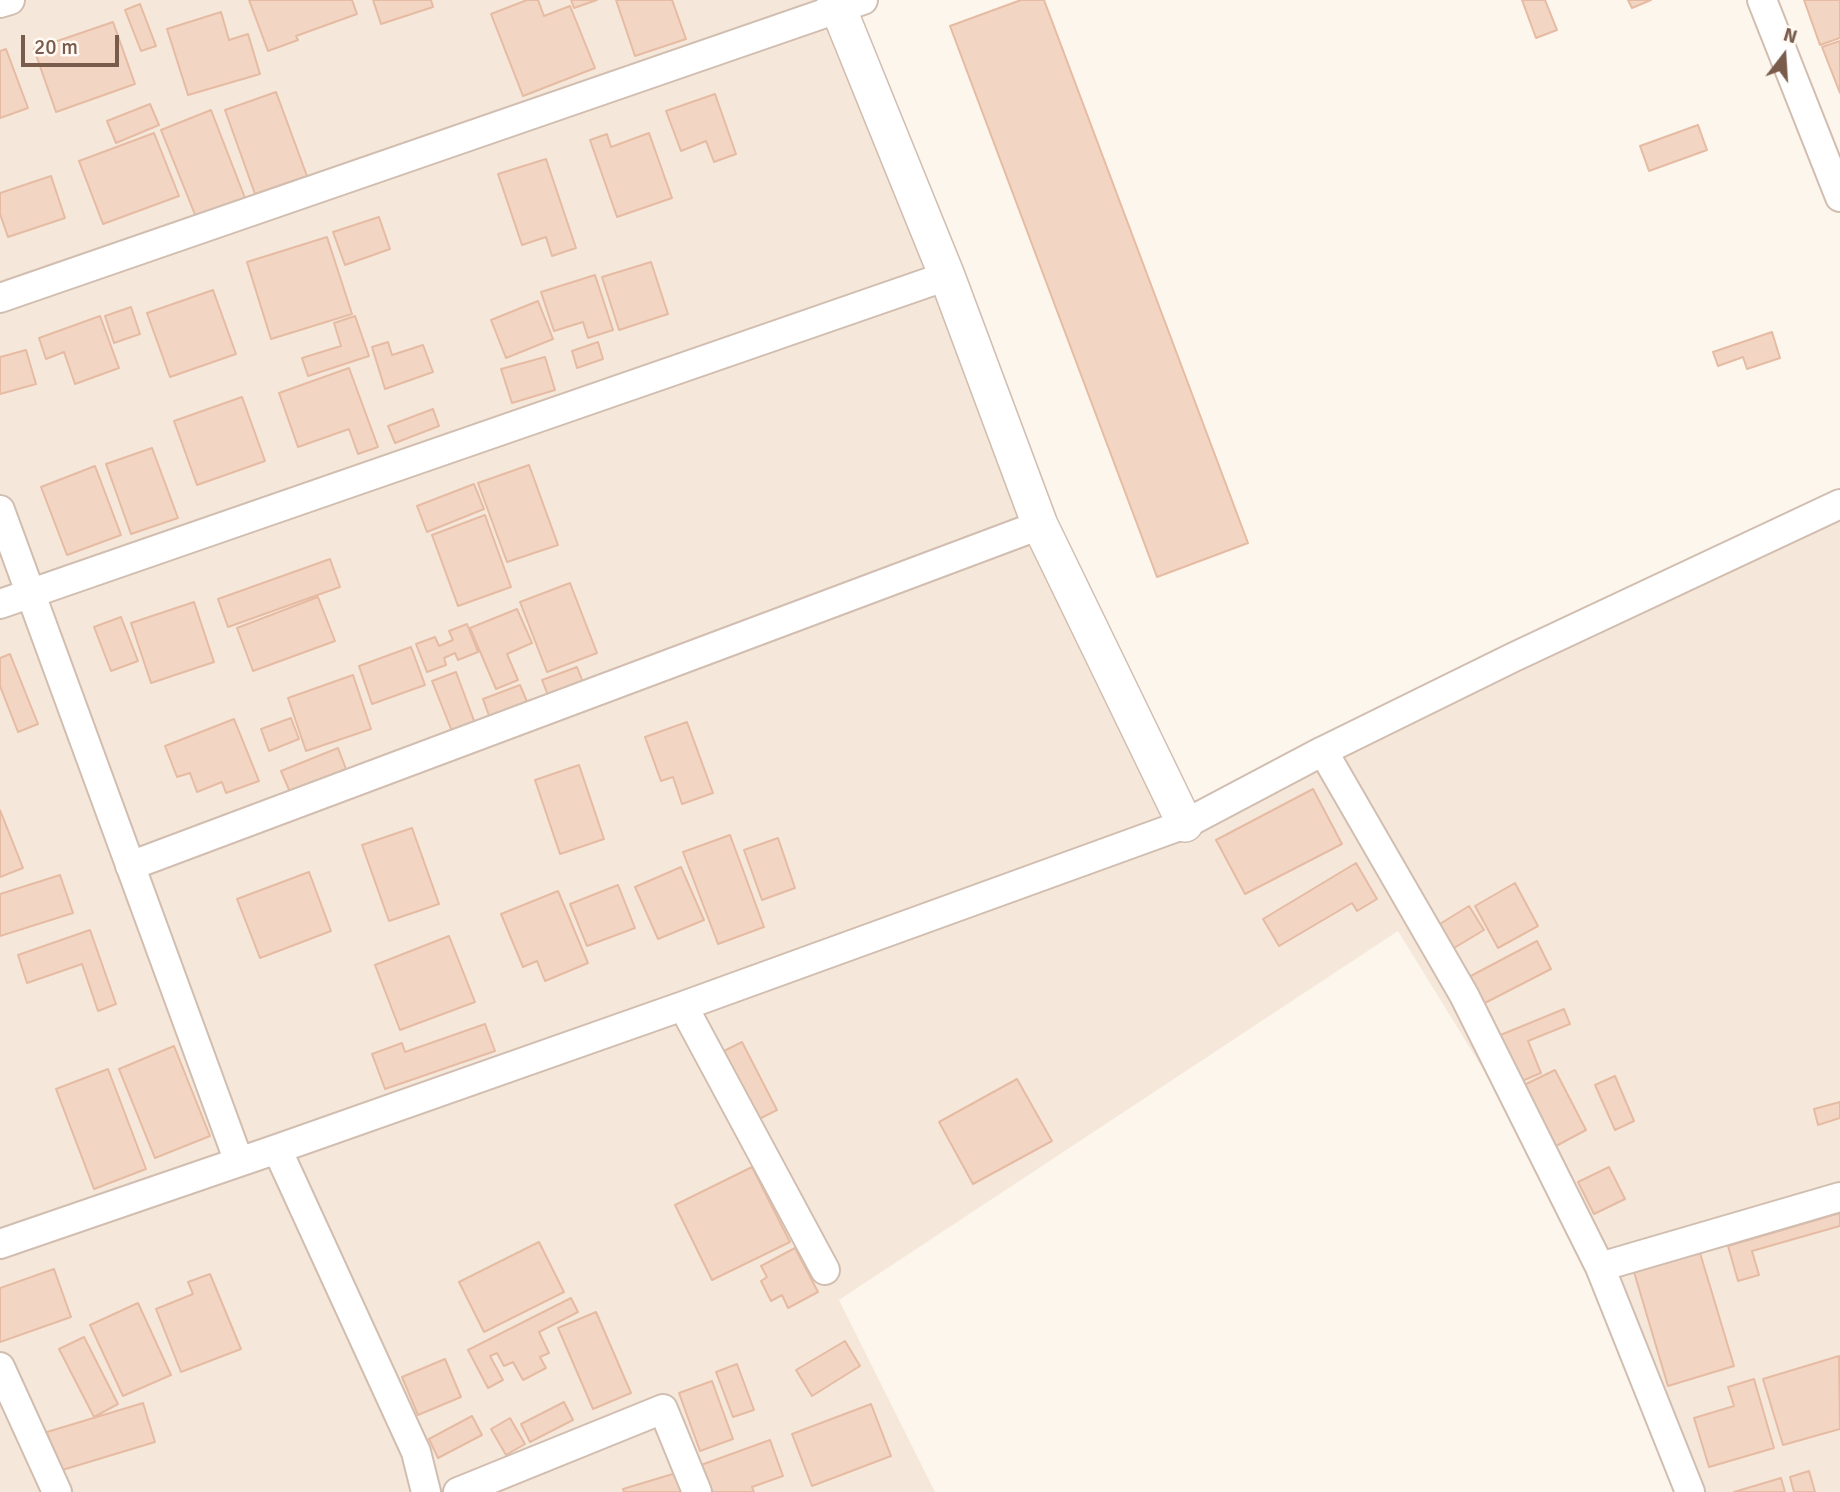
<!DOCTYPE html>
<html>
<head>
<meta charset="utf-8">
<style>
  body { margin:0 }
  #map { position:relative; width:1840px; height:1492px; overflow:hidden; background:#fdf6ec; font-family:Signika,sans-serif }
  canvas { display:block }
  .north { position:absolute; left:1749px; top:21px; width:70px; height:70px; -webkit-text-stroke:5px #fffaf3; paint-order:stroke; rotate:17deg; font-size:19px; font-weight:700; line-height:28px; text-align:center; color:#7a5c4d }
  .north::after { content:''; display:block; margin:auto; width:24px; height:32px; background:#7a5c4d; clip-path:polygon(50% 0,100% 100%,50% 72%,0 100%) }
  .scale { position:absolute; left:21px; top:35px; width:98px; height:32px; box-sizing:border-box; border:4px solid #7a5c4d; border-top:0; padding-left:9px; font-size:21px; line-height:24px; white-space:nowrap; color:#7a5c4d; -webkit-text-stroke:5px #fffaf3; paint-order:stroke }
</style>
</head>
<body>
<div id="map">
<canvas width="1840" height="1492"></canvas>
<div class="north">N</div>
<div class="scale">20 m</div>
</div>
<script>
const g = document.querySelector('canvas').getContext('2d');
g.lineJoin = 'round';
function fillPath(path, color) { g.fillStyle = color; g.fill(path, 'evenodd'); }
const shape = rows => new Path2D(rows.map(r => 'M' + r).join(''));
function trace(path, color, width, dash) { g.strokeStyle = color; g.lineWidth = width; g.lineCap = dash ? 'butt' : 'round'; g.setLineDash(dash || []); g.stroke(path); }
const residential = shape([
  [0,0,835,0,1185,824,1840,506,1840,1492,1680,1492,1545,1170,1398,931,839,1300,935,1492,0,1492]
]);
const building = shape([
  [249,0,352,0,357,14,296,36,298,40,268,51,249,0],
  [373,0,431,0,433,7,381,24,373,0],
  [527,0,538,0,544,16,570,6,595,68,523,96,491,14,527,0],
  [571,0,597,0,574,8,571,0],
  [616,0,672,0,686,39,635,56,616,0],
  [1021,0,1044,0,1248,543,1157,577,950,26,1021,0],
  [1522,0,1545,0,1557,30,1536,38,1522,0],
  [1628,0,1651,0,1632,8,1628,0],
  [1804,0,1840,0,1840,38,1820,45,1804,0],
  [140,4,156,46,141,51,125,10,140,4],
  [221,12,229,40,248,34,260,74,188,95,167,29,221,12],
  [113,22,135,84,56,112,34,49,113,22],
  [1840,41,1840,93,1822,47,1840,41],
  [6,49,28,108,0,118,0,51,6,49],
  [276,92,307,176,255,194,225,110,276,92],
  [715,94,736,154,714,162,706,141,681,151,666,111,715,94],
  [150,104,159,125,116,143,107,121,150,104],
  [211,110,245,198,196,217,161,130,211,110],
  [1698,125,1707,150,1649,171,1640,146,1698,125],
  [154,133,179,196,103,224,79,161,154,133],
  [649,133,672,198,617,217,590,140,607,134,611,147,649,133],
  [546,159,576,248,552,256,546,237,522,245,498,174,546,159],
  [51,176,65,218,8,237,0,214,0,193,51,176],
  [379,217,390,249,345,265,333,232,379,217],
  [327,237,352,314,271,339,247,262,327,237],
  [651,262,668,314,619,330,602,277,651,262],
  [595,275,613,330,588,338,583,322,554,331,541,292,595,275],
  [213,290,236,354,170,377,147,313,213,290],
  [538,301,553,339,506,358,491,320,538,301],
  [131,307,140,334,114,343,105,316,131,307],
  [100,316,119,368,75,384,64,352,46,359,39,338,100,316],
  [355,316,369,356,308,376,302,358,341,346,334,323,355,316],
  [1772,332,1780,358,1747,369,1743,357,1718,366,1713,352,1772,332],
  [388,342,392,355,423,345,433,372,385,389,372,347,388,342],
  [598,342,603,359,577,368,572,351,598,342],
  [26,350,36,384,0,394,0,357,26,350],
  [545,357,555,390,512,403,501,369,545,357],
  [349,368,378,447,358,454,349,429,298,447,279,393,349,368],
  [242,397,265,461,197,485,174,421,242,397],
  [433,409,439,426,395,443,388,426,433,409],
  [152,448,178,518,131,534,106,464,152,448],
  [529,465,558,545,507,562,478,483,529,465],
  [95,466,121,535,67,555,41,487,95,466],
  [474,484,484,509,427,532,417,506,474,484],
  [485,515,511,587,458,606,432,535,485,515],
  [330,559,340,587,228,627,218,599,330,559],
  [570,583,597,653,547,672,520,602,570,583],
  [318,597,335,641,253,671,237,628,318,597],
  [194,602,214,662,151,683,131,623,194,602],
  [517,609,532,643,507,654,518,680,496,689,470,628,517,609],
  [121,617,138,661,111,671,94,627,121,617],
  [467,624,478,652,458,660,455,653,444,658,446,665,427,672,416,644,435,637,439,646,453,640,449,631,467,624],
  [411,647,425,685,372,704,359,666,411,647],
  [10,654,38,724,18,732,0,686,0,658,10,654],
  [577,667,586,690,551,703,542,680,577,667],
  [456,672,476,726,453,734,432,681,456,672],
  [353,675,371,729,306,751,288,698,353,675],
  [520,685,530,709,492,724,483,699,520,685],
  [291,718,299,739,269,751,261,729,291,718],
  [234,719,259,781,226,793,222,782,197,792,190,773,177,777,165,746,234,719],
  [687,722,713,793,682,804,673,777,661,781,645,737,687,722],
  [338,748,346,769,290,792,281,771,338,748],
  [579,765,604,839,560,854,535,780,579,765],
  [1313,789,1342,844,1245,894,1216,840,1313,789],
  [0,810,23,868,0,877,0,810],
  [412,828,439,904,389,921,362,845,412,828],
  [730,835,764,927,718,944,683,852,730,835],
  [778,838,795,888,762,900,744,850,778,838],
  [1356,863,1377,899,1357,911,1352,903,1279,946,1263,919,1356,863],
  [681,867,704,920,658,939,635,887,681,867],
  [309,872,331,931,260,958,237,899,309,872],
  [60,875,73,913,0,936,0,894,60,875],
  [1515,883,1538,926,1498,948,1475,906,1515,883],
  [618,885,635,928,587,946,570,904,618,885],
  [558,891,588,963,545,981,537,961,523,967,501,914,558,891],
  [1469,906,1484,930,1449,951,1435,927,1469,906],
  [90,930,116,1004,98,1011,82,964,27,983,18,955,90,930],
  [449,936,475,1002,400,1030,375,965,449,936],
  [1537,941,1551,969,1479,1006,1465,979,1537,941],
  [1564,1009,1570,1024,1528,1041,1541,1073,1517,1083,1498,1036,1564,1009],
  [485,1024,495,1051,385,1089,372,1054,402,1043,405,1052,485,1024],
  [742,1042,777,1110,759,1119,724,1051,742,1042],
  [174,1046,210,1136,155,1158,119,1069,174,1046],
  [108,1069,146,1169,94,1189,56,1089,108,1069],
  [1555,1070,1586,1130,1556,1146,1524,1085,1555,1070],
  [1615,1076,1634,1121,1615,1130,1595,1085,1615,1076],
  [1017,1079,1052,1141,973,1184,939,1122,1017,1079],
  [1840,1102,1840,1118,1818,1125,1814,1109,1840,1102],
  [752,1167,790,1242,712,1280,675,1205,752,1167],
  [1609,1167,1625,1199,1594,1214,1578,1182,1609,1167],
  [1840,1213,1840,1226,1752,1251,1759,1275,1738,1281,1728,1246,1840,1213],
  [539,1242,564,1292,484,1332,459,1282,539,1242],
  [795,1248,818,1292,788,1308,782,1295,771,1301,761,1281,767,1277,761,1266,795,1248],
  [1700,1253,1734,1366,1668,1386,1634,1272,1700,1253],
  [54,1269,71,1317,0,1342,0,1288,54,1269],
  [210,1274,241,1349,181,1372,156,1309,193,1294,188,1282,210,1274],
  [571,1298,578,1312,539,1332,549,1353,540,1357,546,1368,523,1380,513,1362,504,1366,497,1353,490,1356,503,1380,488,1388,468,1350,571,1298],
  [138,1303,171,1375,123,1396,90,1325,138,1303],
  [596,1312,631,1393,593,1409,558,1328,596,1312],
  [84,1337,118,1404,94,1417,59,1349,84,1337],
  [845,1341,860,1366,812,1396,796,1370,845,1341],
  [1839,1356,1840,1429,1783,1445,1763,1379,1839,1356],
  [445,1359,461,1397,418,1415,402,1377,445,1359],
  [737,1364,754,1410,733,1417,716,1372,737,1364],
  [1754,1379,1774,1448,1709,1467,1694,1418,1734,1406,1728,1387,1754,1379],
  [712,1381,733,1439,700,1451,679,1393,712,1381],
  [564,1402,573,1420,530,1442,521,1424,564,1402],
  [143,1403,155,1442,59,1471,47,1432,143,1403],
  [871,1404,891,1456,812,1486,792,1434,871,1404],
  [472,1416,482,1435,438,1458,429,1439,472,1416],
  [510,1418,525,1444,506,1455,491,1429,510,1418],
  [770,1440,783,1476,752,1487,754,1492,711,1492,701,1465,770,1440],
  [1809,1471,1815,1492,1794,1492,1790,1477,1809,1471],
  [676,1473,682,1492,624,1492,623,1489,676,1473],
  [1781,1478,1785,1492,1734,1492,1781,1478]
]);
const minor = shape([
  [1762,0,1840,197],
  [0,3,10,0],
  [0,298,863,0],
  [0,510,239,1162],
  [0,604,947,276],
  [1323,751,1464,995,1600,1267,1690,1492],
  [130,866,1040,525],
  [683,1006,825,1270],
  [277,1149,416,1452,426,1492],
  [0,1244,277,1149,683,1006,1185,824,1323,751,1514,657,1840,504],
  [1600,1267,1840,1197],
  [0,1367,57,1492],
  [458,1492,663,1409,697,1492]
]);
const tertiary = shape([
  [835,0,947,276,1040,525,1185,824]
]);
fillPath(residential, '#f5e8da');
fillPath(building, '#f3d5c3');
trace(building, '#e6bba3', 2);
trace(minor, '#d1beb0', 32);
trace(tertiary, '#d1beb0', 38);
trace(minor, '#fff', 28);
trace(tertiary, '#fff', 35);
</script>
</body>
</html>
